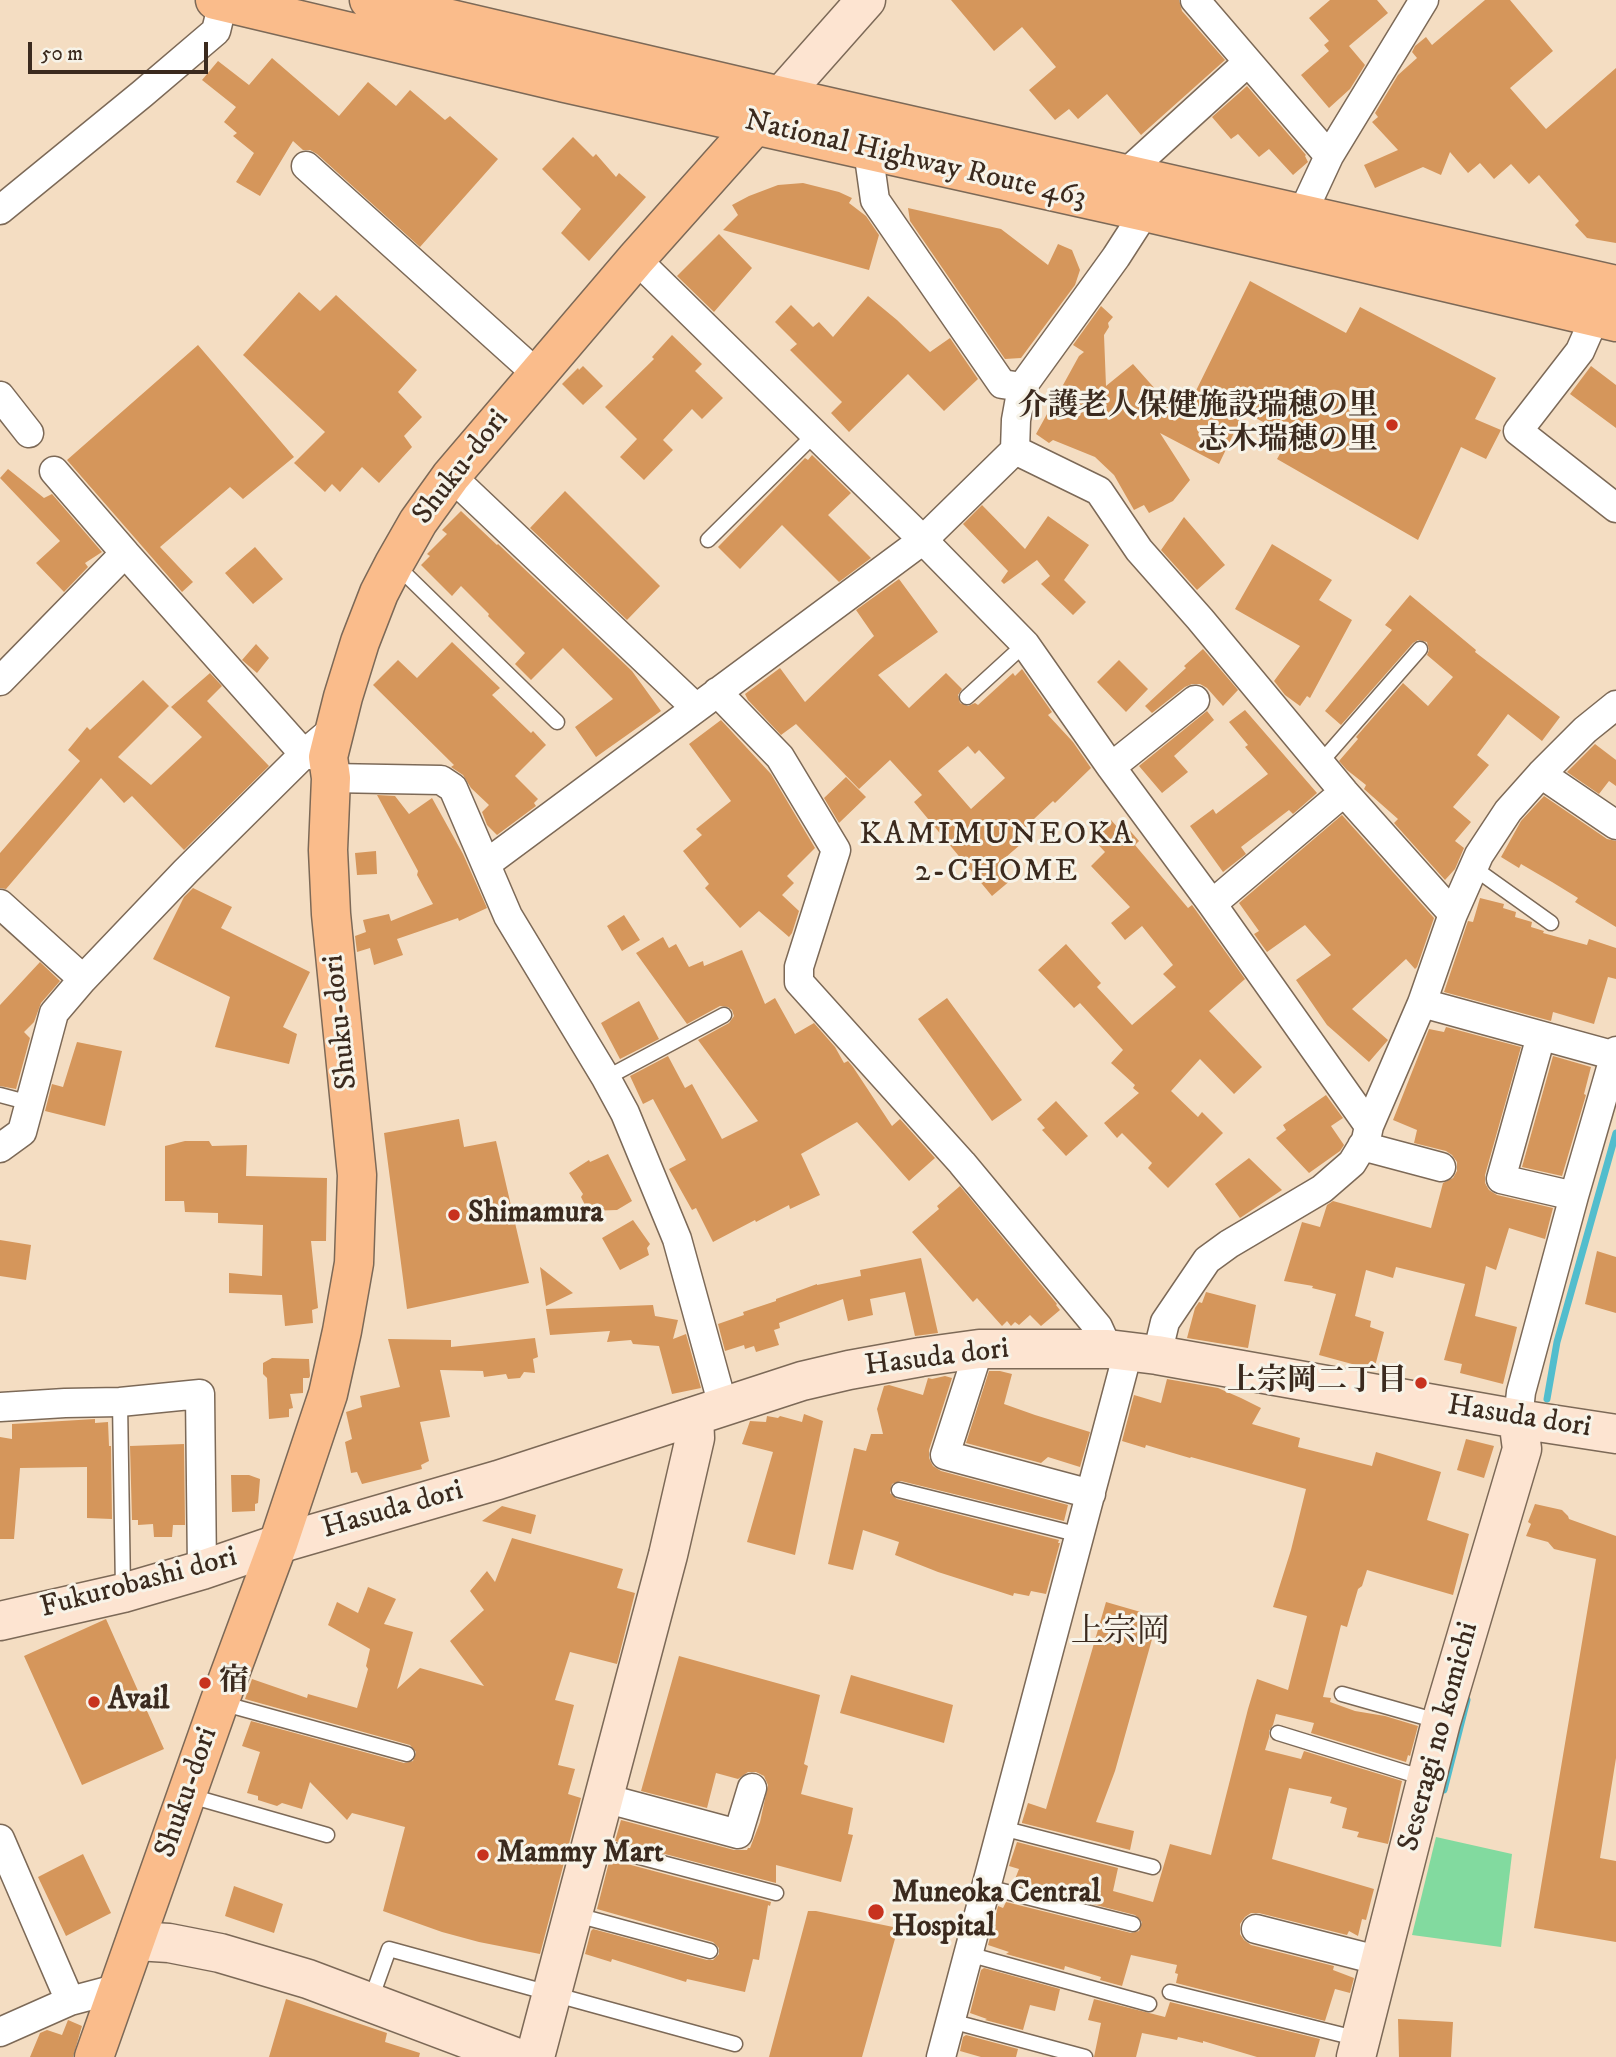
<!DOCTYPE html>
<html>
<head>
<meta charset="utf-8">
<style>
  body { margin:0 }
  #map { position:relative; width:1616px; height:2057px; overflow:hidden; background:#f4ddc2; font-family:"IM FELL DW Pica",serif }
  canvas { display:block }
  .scale { position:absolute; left:28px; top:42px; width:180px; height:32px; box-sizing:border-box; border:4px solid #3b2a1e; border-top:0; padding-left:9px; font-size:21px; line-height:24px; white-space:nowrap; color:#3b2a1e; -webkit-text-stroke:5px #f7f3e8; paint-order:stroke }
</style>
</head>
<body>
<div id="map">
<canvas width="1616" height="2057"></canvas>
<div class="scale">50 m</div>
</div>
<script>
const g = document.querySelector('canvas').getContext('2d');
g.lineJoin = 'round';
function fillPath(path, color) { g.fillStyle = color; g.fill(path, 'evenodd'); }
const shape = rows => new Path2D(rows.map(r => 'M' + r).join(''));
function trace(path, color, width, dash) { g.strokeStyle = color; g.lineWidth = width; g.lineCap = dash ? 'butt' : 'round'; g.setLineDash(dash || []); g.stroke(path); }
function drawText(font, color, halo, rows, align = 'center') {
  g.font = font + ' "IM FELL DW Pica","Noto Serif JP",serif'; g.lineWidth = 6; g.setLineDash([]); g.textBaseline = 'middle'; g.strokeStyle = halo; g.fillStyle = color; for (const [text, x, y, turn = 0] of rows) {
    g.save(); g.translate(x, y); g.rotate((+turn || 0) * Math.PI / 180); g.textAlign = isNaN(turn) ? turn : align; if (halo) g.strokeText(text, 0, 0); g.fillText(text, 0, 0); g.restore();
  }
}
const green = shape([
  [1436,1837,1512,1854,1501,1947,1412,1935]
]);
const stream = shape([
  [1547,1399,1557,1342,1616,1133],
  [1444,1790,1467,1700]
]);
const building = shape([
  [951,0,1179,0,1182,11,1225,60,1141,135,1107,94,1078,119,1069,109,1055,120,1029,90,1056,67,1022,27,994,51],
  [1330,0,1377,0,1388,13,1349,46,1365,65,1350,89,1329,108,1301,75,1329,51,1324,45,1329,41,1309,18],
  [1485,0,1510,0,1553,51,1510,88,1546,129,1616,68,1616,243,1587,238,1575,225,1579,221,1539,175,1529,184,1511,164,1494,179,1480,163,1468,173,1450,152,1441,175,1423,167,1375,188,1364,165,1398,150,1372,122,1378,117,1375,113,1398,75,1417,58,1412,52,1415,46,1426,37,1432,45],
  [272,58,339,116,368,82,396,106,410,90,445,120,450,116,498,159,420,247,317,154,310,150,303,150,293,141,260,196,236,182,254,153,233,136,237,133,224,122,236,107,202,80,218,61,249,85],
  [1247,86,1306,155,1305,156,1308,162,1293,175,1269,149,1259,157,1238,134,1231,139,1212,117],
  [573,137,593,157,596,154,616,177,619,173,646,197,589,261,561,233,581,209,542,169],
  [803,183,839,192,852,198,849,203,866,216,879,235,869,270,723,230,738,215,732,205,749,196,778,185],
  [908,208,1001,229,1048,265,1058,244,1072,250,1080,270,1075,285,1021,358,1005,359,910,221],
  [719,234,752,268,714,312,677,276],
  [1250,281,1346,333,1360,307,1496,378,1475,419,1501,430,1486,459,1461,447,1418,540,1277,459,1290,436,1244,412,1219,464,1160,433,1190,480,1173,501,1149,513,1144,505,1134,510,1114,475,1095,457,1053,440,1049,443,1036,434,1079,356,1084,352,1073,345,1101,306,1113,317,1108,323,1109,327,1104,335,1106,386,1133,364,1165,400,1186,411],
  [299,292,320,311,336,295,417,370,398,392,422,417,404,436,412,447,379,483,362,467,340,492,332,484,325,492,294,463,325,432,243,355],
  [868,296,897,320,930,352,950,338,978,379,944,411,908,374,849,432,831,413,842,402,790,350,797,344,775,322,791,305,813,327,819,322,833,337],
  [672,335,702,364,695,371,723,398,702,419,692,409,663,440,673,450,644,480,620,457,637,439,605,407,654,359,652,357],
  [198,345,294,457,243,499,230,487,160,547,193,582,182,592,67,460],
  [583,366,603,386,583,405,562,384,578,368,579,370],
  [1591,366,1616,385,1616,428,1570,394],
  [812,455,851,493,828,515,871,558,839,582,782,525,740,569,718,547,805,458,808,460],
  [8,469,44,498,52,494,102,552,85,563,88,567,64,592,36,563,60,541,0,478],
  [565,491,660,586,627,620,530,528],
  [982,505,1025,549,1048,516,1089,545,1064,580,1086,602,1073,615,1041,584,1050,576,1037,560,1004,584,1001,581,1008,571,963,524],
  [461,511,497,545,498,544,632,671,661,711,596,757,575,727,613,699,563,648,531,680,515,664,525,653,488,616,489,614,461,586,452,596,421,565,430,556,427,554,447,534,442,530],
  [1184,517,1225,565,1197,590,1161,550],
  [1272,544,1332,580,1319,600,1352,620,1310,698,1307,696,1300,706,1285,695,1274,681,1300,646,1235,609],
  [255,547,283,579,253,604,225,573],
  [899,579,938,632,878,675,909,708,946,673,962,689,958,695,960,703,968,706,975,703,978,705,1013,673,1015,676,1022,669,1052,712,1048,715,1073,742,1091,768,1055,803,1053,801,1015,837,1021,844,998,864,1011,880,992,896,914,802,922,795,890,760,859,789,796,724,781,735,748,700,745,694,780,668,805,702,874,636,856,610],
  [968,746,975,754,979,750,1005,778,971,809,938,771],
  [1410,595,1476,650,1475,652,1560,717,1542,741,1508,714,1477,755,1489,765,1453,807,1471,822,1455,841,1464,848,1455,869,1445,880,1394,823,1398,819,1364,789,1366,785,1347,770,1339,761,1358,739,1356,737,1403,683,1428,706,1453,677,1427,655,1429,650,1427,642,1418,640,1413,643,1341,725,1325,711,1392,630,1385,625],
  [452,642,500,688,492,695,531,733,533,731,546,745,515,776,538,799,534,803,536,806,497,835,487,825,482,812,489,805,471,788,463,775,451,767,454,765,373,685,398,660,417,678],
  [256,644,269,658,257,673,242,660],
  [1203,649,1238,690,1223,706,1207,688,1200,684,1192,684,1185,687,1152,713,1145,706,1186,668,1184,666],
  [1119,660,1148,689,1126,712,1097,682],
  [210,673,222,686,207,701,269,766,184,850,132,796,124,803,101,778,6,889,0,888,0,853,80,761,68,750,87,727,90,730,143,680,169,706,118,757,151,785,202,737,171,707],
  [1245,710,1317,793,1293,814,1289,810,1241,847,1246,854,1223,872,1190,826,1213,809,1216,814,1268,774,1245,747,1248,745,1229,722],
  [1207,711,1214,720,1174,756,1188,772,1162,793,1139,766],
  [721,720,771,774,815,848,787,876,794,883,782,895,799,911,792,933,789,937,759,911,740,928,705,888,709,884,683,851,702,835,696,829,731,801,689,744],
  [1595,744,1616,760,1616,786,1609,781,1599,794,1567,772],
  [846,777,866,797,839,823,824,798],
  [377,795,395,796,409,814,432,798,463,854,487,908,459,921,458,918,397,939,403,955,374,965,370,948,357,952,355,936,366,932,363,920,389,914,391,921,433,904,417,875,418,871],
  [1544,796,1607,839,1616,841,1616,927,1575,902,1578,898,1552,882,1521,864,1519,868,1501,857,1521,821],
  [1342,815,1434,918,1417,967,1415,969,1406,959,1352,1009,1388,1040,1369,1062,1327,1025,1296,980,1331,955,1305,925,1267,952,1254,934,1259,931,1239,903],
  [1111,820,1120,830,1125,825,1139,841,1135,845,1188,908,1192,905,1245,979,1209,1011,1262,1067,1234,1094,1200,1059,1171,1091,1198,1117,1202,1112,1223,1133,1168,1188,1148,1168,1152,1163,1122,1133,1117,1138,1104,1123,1139,1093,1133,1088,1135,1085,1111,1063,1123,1050,1080,1003,1074,1008,1038,970,1066,944,1101,983,1097,987,1132,1025,1176,987,1163,974,1173,965,1142,926,1125,940,1111,923,1130,907,1091,866,1105,852,1092,838],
  [376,851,377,874,357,875,355,853],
  [193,888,232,907,221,928,310,972,283,1027,297,1034,289,1064,215,1047,230,997,153,959,184,897],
  [1480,898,1504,904,1503,908,1516,912,1515,917,1532,922,1531,927,1544,931,1543,933,1587,945,1589,939,1616,948,1616,979,1608,977,1594,1024,1553,1012,1551,1021,1444,992,1468,921,1473,922],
  [624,915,640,940,622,951,607,926],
  [663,937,669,948,676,944,689,967,703,961,704,966,742,950,765,1004,775,998,795,1034,814,1023,835,1047,844,1063,848,1061,853,1067,892,1126,900,1119,935,1158,909,1181,857,1122,801,1154,820,1195,790,1209,789,1205,756,1222,755,1220,713,1242,696,1208,692,1210,669,1169,686,1160,653,1099,643,1104,630,1076,668,1056,685,1088,692,1084,722,1139,758,1121,698,1040,729,1023,734,1016,732,1010,728,1007,720,1006,687,1024,636,953],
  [40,962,60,981,41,1003,34,1022,24,1032,30,1038,16,1089,0,1086,0,1005],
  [947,998,1022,1100,992,1121,918,1019],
  [639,1001,659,1039,620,1059,601,1023],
  [1446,1027,1521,1047,1485,1175,1485,1183,1489,1190,1497,1195,1553,1208,1545,1239,1509,1228,1496,1270,1486,1266,1475,1316,1517,1327,1503,1384,1460,1373,1462,1364,1444,1360,1465,1284,1396,1267,1393,1278,1366,1270,1355,1316,1371,1321,1370,1327,1384,1332,1374,1370,1319,1355,1336,1294,1312,1288,1313,1286,1284,1281,1302,1222,1320,1227,1327,1205,1333,1201,1431,1228,1443,1183,1453,1178,1457,1171,1457,1162,1452,1155,1446,1151,1414,1143,1417,1130,1393,1120,1429,1029,1444,1032],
  [77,1042,122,1051,105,1126,45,1111,52,1084,63,1087],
  [1553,1056,1591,1067,1584,1094,1586,1095,1562,1176,1522,1167],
  [1326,1095,1343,1118,1331,1126,1344,1145,1340,1151,1309,1173,1276,1138,1286,1130,1283,1125],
  [1056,1101,1088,1136,1066,1156,1042,1130,1045,1128,1037,1119],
  [459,1119,464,1147,496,1141,529,1283,407,1309,384,1133],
  [185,1141,209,1141,212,1146,247,1145,246,1176,327,1178,326,1241,311,1241,318,1308,312,1310,313,1323,285,1326,282,1295,229,1293,229,1273,262,1276,263,1225,218,1223,218,1213,185,1212,184,1201,165,1201,165,1146],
  [608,1154,632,1201,617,1210,588,1211,581,1197,583,1194,569,1173,589,1160,590,1162],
  [1249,1158,1282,1190,1240,1218,1215,1184],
  [960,1186,1057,1304,1056,1305,1060,1310,1041,1326,1030,1315,1019,1325,1015,1322,1011,1326,1007,1321,1002,1326,977,1298,973,1302,912,1232,939,1209,937,1206],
  [633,1220,650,1244,647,1248,649,1255,620,1270,602,1238],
  [0,1240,31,1245,26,1280,0,1276],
  [1597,1251,1616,1257,1616,1313,1585,1304],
  [921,1258,938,1333,915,1336,905,1292,870,1299,873,1315,848,1321,843,1299,779,1323,780,1328,774,1330,779,1345,756,1352,754,1346,745,1349,744,1345,725,1351,718,1324,744,1315,743,1312,776,1301,776,1299,817,1284,817,1285,861,1276,860,1270],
  [540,1267,573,1293,546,1306],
  [1206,1292,1256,1305,1248,1348,1187,1338,1195,1308,1199,1302,1202,1303],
  [653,1305,655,1316,678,1320,673,1339,686,1334,701,1388,672,1394,659,1346,633,1344,631,1340,607,1342,610,1331,550,1335,546,1309],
  [535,1338,538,1357,533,1359,535,1373,524,1372,520,1378,508,1379,506,1374,484,1377,483,1371,440,1370,450,1417,420,1422,429,1461,421,1465,422,1469,362,1484,357,1472,351,1473,345,1442,352,1439,346,1412,362,1407,360,1396,400,1387,388,1339,451,1340,451,1347],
  [272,1358,309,1359,310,1376,309,1378,303,1378,303,1393,290,1394,293,1408,289,1409,289,1417,269,1419,267,1378,263,1374,263,1363],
  [989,1371,1000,1371,1012,1374,1004,1404,1035,1415,1090,1432,1080,1467,1048,1457,1041,1463,966,1443],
  [945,1376,952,1378,929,1450,929,1458,933,1466,941,1471,1068,1505,1064,1521,901,1481,892,1484,890,1493,897,1499,1059,1540,1058,1543,1060,1543,1046,1594,1031,1591,1029,1596,1014,1593,1013,1596,938,1572,895,1555,899,1542,863,1530,853,1570,828,1564,854,1448,866,1451,871,1434,883,1434,877,1409,884,1386,889,1385,923,1395,928,1378,932,1379],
  [1167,1379,1218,1388,1241,1398,1261,1408,1252,1424,1300,1438,1298,1447,1372,1466,1376,1452,1441,1472,1427,1520,1469,1534,1453,1595,1367,1570,1362,1586,1358,1589,1347,1627,1341,1625,1323,1697,1331,1698,1330,1702,1355,1711,1385,1716,1418,1726,1410,1756,1408,1755,1406,1762,1311,1733,1314,1723,1276,1714,1273,1725,1269,1731,1269,1737,1265,1750,1301,1759,1304,1751,1402,1781,1388,1844,1357,1837,1359,1832,1342,1828,1347,1808,1330,1803,1332,1797,1289,1788,1272,1859,1374,1889,1366,1920,1362,1919,1358,1936,1349,1931,1347,1935,1259,1913,1251,1913,1245,1917,1240,1924,1240,1934,1244,1940,1251,1945,1334,1966,1333,1970,1354,1978,1350,1993,1335,1989,1325,2021,1176,1983,1178,1974,1175,1973,1177,1965,1131,1955,1122,1986,1100,1980,1101,1977,1065,1966,1064,1970,1006,1954,1009,1952,988,1945,998,1906,1003,1908,1006,1902,1131,1933,1139,1931,1142,1922,1135,1915,1013,1884,1019,1869,1009,1866,1017,1842,1118,1868,1113,1891,1153,1902,1170,1844,1211,1855,1248,1709,1257,1679,1288,1690,1307,1616,1273,1607,1291,1550,1306,1489,1191,1457,1190,1458,1146,1445,1145,1448,1122,1441,1134,1395,1161,1403],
  [804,1414,823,1421,795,1555,747,1542,773,1452,742,1444,750,1421,766,1422,767,1416,778,1418,780,1416,802,1422],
  [95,1419,95,1423,108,1422,109,1446,111,1446,112,1519,87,1518,87,1467,20,1468,14,1539,0,1539,0,1437,12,1439,12,1424],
  [1466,1439,1494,1446,1484,1478,1457,1470],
  [184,1444,185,1525,173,1525,172,1537,154,1537,153,1524,138,1525,138,1520,132,1520,130,1446],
  [231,1475,249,1475,260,1479,258,1503,255,1504,255,1511,232,1512],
  [1535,1504,1562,1510,1568,1516,1569,1519,1616,1536,1616,1758,1600,1858,1616,1861,1616,1942,1534,1928,1596,1559,1554,1549,1548,1542,1526,1536,1531,1524,1528,1522],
  [502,1506,536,1515,531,1534,482,1521],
  [512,1538,623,1569,617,1588,635,1593,617,1664,570,1652,555,1700,574,1705,558,1765,575,1769,568,1794,581,1798,540,1954,479,1942,442,1932,383,1911,405,1827,352,1813,347,1820,310,1782,302,1809,282,1803,277,1806,258,1800,258,1796,247,1793,260,1752,242,1746,251,1721,404,1763,413,1761,416,1752,410,1745,245,1699,252,1679,307,1698,308,1694,357,1708,368,1669,366,1666,370,1649,328,1625,337,1602,358,1613,368,1587,396,1599,384,1624,413,1632,397,1689,420,1668,484,1686,450,1641,484,1610,470,1591,487,1571,495,1582],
  [1106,1602,1151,1615,1149,1622,1156,1625,1115,1771,1096,1822,1134,1831,1130,1850,1022,1823,1022,1822,1028,1803,1046,1809],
  [106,1619,164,1749,82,1785,24,1656],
  [679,1656,820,1695,804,1764,808,1766,801,1794,853,1808,848,1834,853,1835,841,1882,776,1865,776,1883,615,1841,621,1820,734,1850,747,1850,748,1848,750,1848,760,1822,768,1785,764,1776,756,1772,748,1772,738,1779,716,1773,707,1808,641,1791],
  [851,1675,953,1705,944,1743,840,1713],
  [83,1854,111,1913,66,1936,38,1877],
  [612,1860,771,1902,770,1906,768,1905,759,1960,753,1959,745,1992,687,1979,686,1982,612,1959,611,1962,585,1954,591,1931,593,1929,707,1960,713,1960,719,1954,719,1948,713,1942,597,1909,609,1862],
  [234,1886,283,1904,274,1933,225,1916],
  [808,1911,816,1911,898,1928,862,2057,769,2057],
  [984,1968,1060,1989,1055,2011,1030,2005,1023,2030,985,2020,987,2019,970,2013,981,1970],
  [286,1999,387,2033,385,2042,420,2053,419,2057,269,2057],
  [1094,1999,1165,2017,1170,2002,1320,2039,1315,2057,1257,2057,1203,2041,1203,2043,1178,2037,1177,2040,1142,2033,1136,2057,1094,2057,1101,2023,1088,2020],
  [1398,2019,1453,2022,1451,2057,1399,2057],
  [68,2020,82,2026,73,2057,30,2057,40,2033,47,2030,62,2035],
  [966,2035,1018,2049,1016,2057,981,2057,960,2051,963,2037]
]);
const lane = shape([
  [708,540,814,435],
  [395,564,557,722],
  [967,697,1025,644],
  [1321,762,1420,649],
  [1474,868,1551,923],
  [606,1078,724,1015],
  [0,1095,30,1103],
  [120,1402,123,1590],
  [899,1490,1080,1535],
  [1342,1694,1441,1722],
  [221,1703,407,1754],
  [1278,1733,1424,1778],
  [187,1795,327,1835],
  [1002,1828,1153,1867],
  [594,1845,776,1893],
  [987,1887,1133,1924],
  [573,1914,710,1951],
  [968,1954,1149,2004],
  [1170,1992,1359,2039],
  [370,2002,389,1949,735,2044],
  [951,2021,1085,2057]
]);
const street = shape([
  [1195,0,1329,156],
  [868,150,875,200,1002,384,1022,387],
  [306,166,537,374],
  [1125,174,1248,62],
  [0,210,142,94,216,31,223,2],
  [1302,214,1329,156,1424,0],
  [636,259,923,540,1025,644,1111,767,1212,904,1369,1126],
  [1595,317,1580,351,1518,431,1616,508],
  [0,396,29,433],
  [1015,450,1099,491,1139,550,1200,619,1344,792,1453,914],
  [451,476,696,708],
  [125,553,304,754,322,757],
  [0,681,125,553,54,471],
  [717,692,780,757,836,850,799,967,799,982,962,1163,1098,1327,1108,1349],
  [1111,767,1195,700],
  [1541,774,1616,825],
  [331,778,441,780,453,788,508,916,606,1078,625,1113,677,1239,723,1406],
  [486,864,923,540,1015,450,1016,420,1022,387,1116,257,1145,212],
  [0,904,83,979],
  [1212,904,1344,792],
  [1422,1003,1616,1056],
  [1541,1036,1501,1179,1574,1196],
  [1362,1146,1441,1167],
  [0,1148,22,1132,54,1013,83,979,186,871,304,754,336,727],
  [979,1349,945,1455,1091,1494],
  [1157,1355,1165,1322,1207,1260,1229,1244,1322,1189,1352,1163,1366,1140,1369,1126,1422,1003,1453,914,1479,855,1508,811,1541,774,1585,730,1616,705],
  [0,1407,65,1403,120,1402,200,1394,202,1570],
  [1518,1419,1521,1392,1574,1196,1616,1051],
  [604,1798,738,1834,752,1788],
  [0,1839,70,2001],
  [1256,1929,1381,1961],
  [0,2032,70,2001,119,1988],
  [941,2057,1128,1352]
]);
const secondary = shape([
  [781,96,866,0],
  [0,1621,123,1593,202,1570,278,1544,498,1480,802,1381,849,1370,921,1357,979,1349,1108,1349,1157,1355,1518,1419,1616,1434],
  [136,1941,169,1943,220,1953,308,1979,515,2057],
  [535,2057,668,1555,695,1438,694,1417],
  [1356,2057,1441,1722,1522,1449,1518,1419]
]);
const primary = shape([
  [94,2057,219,1703,278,1544,328,1394,342,1331,354,1263,357,1175,331,914,328,850,331,778,328,757,343,697,360,642,379,593,394,564,418,522,451,476,636,259,775,103]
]);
const highway = shape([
  [215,0,565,83,1145,212,1616,322],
  [369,0,781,96,1616,285]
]);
const markers = [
  [1392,425,7,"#c8321e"],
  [454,1215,7,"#c8321e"],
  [1421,1383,7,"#c8321e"],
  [205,1683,7,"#c8321e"],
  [94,1702,7,"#c8321e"],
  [483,1855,7,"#c8321e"],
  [876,1912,9,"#c8321e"]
];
const streetNames = [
  ["National Highway Route 463",915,161,13],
  ["Shuku-dori",462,468,-52],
  ["Shuku-dori",342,1022,-96],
  ["Hasuda dori",937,1359,-7],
  ["Hasuda dori",1519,1418,9],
  ["Hasuda dori",393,1511,-16],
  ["Fukurobashi dori",139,1584,-15],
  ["Seseragi no komichi",1440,1737,-75],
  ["Shuku-dori",188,1793,-71]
];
const poiNames = [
  ["介護老人保健施設瑞穂の里",1378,408,"right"],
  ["志木瑞穂の里",1378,442,"right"],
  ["Shimamura",468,1215],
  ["上宗岡二丁目",1407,1383,"right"],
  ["宿",219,1683],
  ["Avail",108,1702],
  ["Mammy Mart",497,1855],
  ["Muneoka Central",892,1895],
  ["Hospital",892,1929]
];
const neighbourhoodNames = [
  ["KAMIMUNEOKA",997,836],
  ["2-CHOME",997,873]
];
const quarterNames = [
  ["上宗岡",1120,1634]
];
fillPath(green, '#82da9f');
trace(stream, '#52bdcd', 7);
fillPath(building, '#d5965b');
trace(lane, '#7c6957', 17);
trace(street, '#7c6957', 31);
trace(secondary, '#7c6957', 41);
trace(primary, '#7c6957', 41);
trace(highway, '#7c6957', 41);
trace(lane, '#fff', 14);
trace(street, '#fff', 28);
trace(secondary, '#fde4d1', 38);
trace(primary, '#fabc8b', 38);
trace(highway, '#fabc8b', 38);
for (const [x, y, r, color] of markers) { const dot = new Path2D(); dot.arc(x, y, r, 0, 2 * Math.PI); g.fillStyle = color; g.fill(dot); trace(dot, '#f7f3e8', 2.5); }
drawText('30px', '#3b2a1e', '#f7f3e8', streetNames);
drawText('bold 30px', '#3b2a1e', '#f7f3e8', poiNames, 'left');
g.letterSpacing = '2px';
drawText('32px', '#3b2a1e', '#f7f3e8', neighbourhoodNames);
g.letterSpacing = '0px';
drawText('33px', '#3b2a1e', '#f7f3e8', quarterNames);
</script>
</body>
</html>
